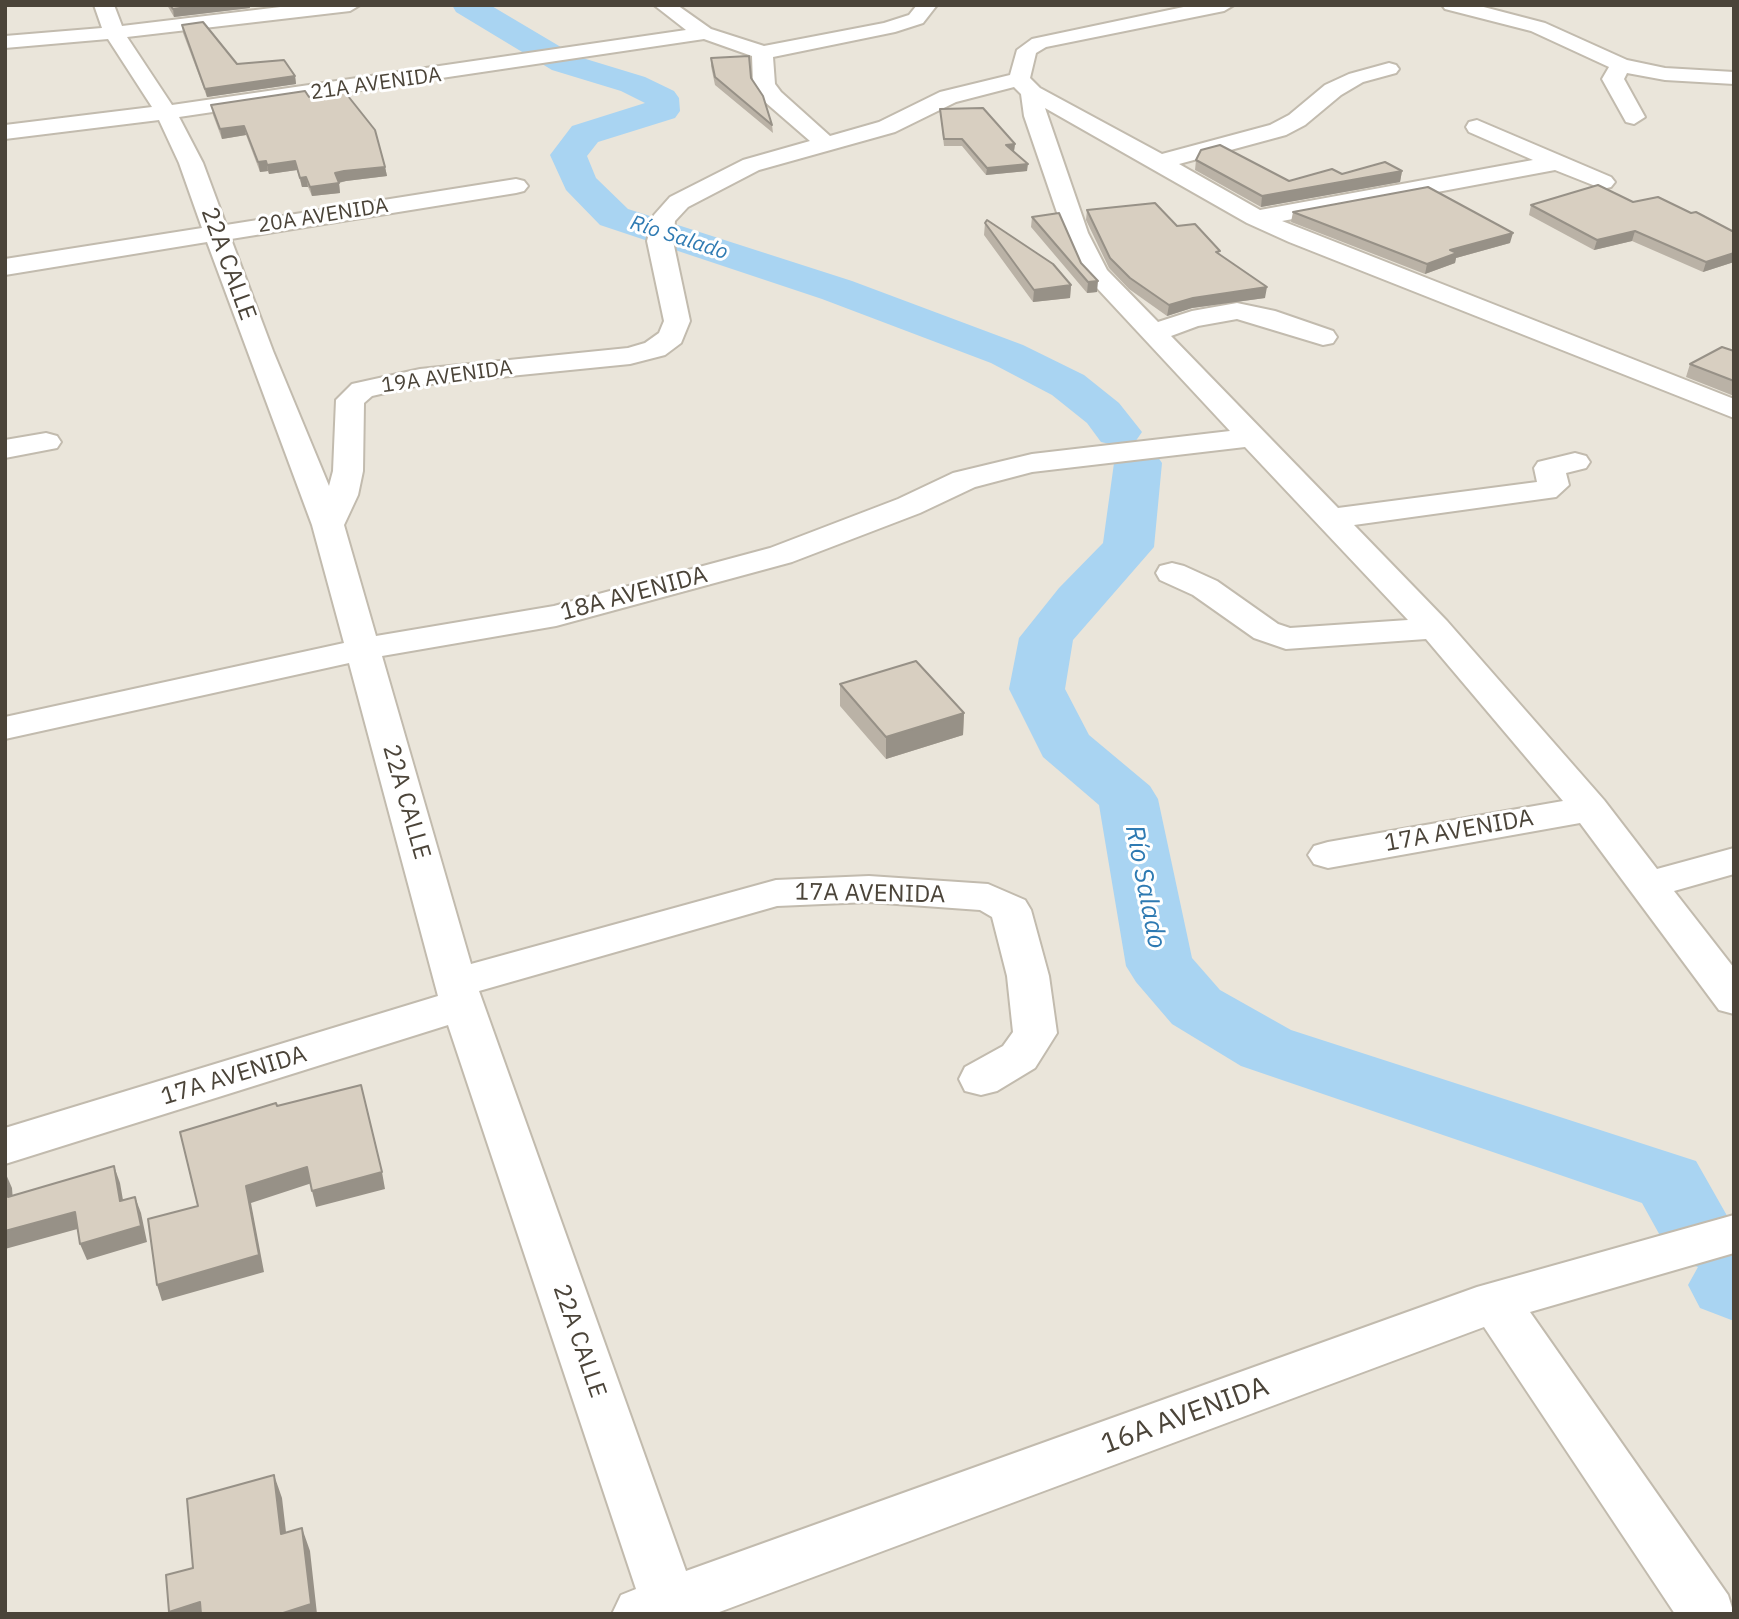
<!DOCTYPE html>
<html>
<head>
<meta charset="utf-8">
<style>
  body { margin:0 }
  #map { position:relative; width:1739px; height:1619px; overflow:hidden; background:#f6f3ec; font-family:"IBM Plex Sans",sans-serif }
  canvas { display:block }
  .frame { position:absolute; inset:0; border:7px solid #4b4439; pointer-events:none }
</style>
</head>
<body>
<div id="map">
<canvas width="1739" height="1619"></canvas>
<div class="frame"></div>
</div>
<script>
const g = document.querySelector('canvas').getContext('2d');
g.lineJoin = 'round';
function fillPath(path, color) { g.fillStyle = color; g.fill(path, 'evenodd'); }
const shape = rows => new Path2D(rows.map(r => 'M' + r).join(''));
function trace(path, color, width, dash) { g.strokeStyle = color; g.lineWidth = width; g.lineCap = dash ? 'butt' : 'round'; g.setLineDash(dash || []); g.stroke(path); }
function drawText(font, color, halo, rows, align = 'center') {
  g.font = font + ' "IBM Plex Sans",sans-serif'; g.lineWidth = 6; g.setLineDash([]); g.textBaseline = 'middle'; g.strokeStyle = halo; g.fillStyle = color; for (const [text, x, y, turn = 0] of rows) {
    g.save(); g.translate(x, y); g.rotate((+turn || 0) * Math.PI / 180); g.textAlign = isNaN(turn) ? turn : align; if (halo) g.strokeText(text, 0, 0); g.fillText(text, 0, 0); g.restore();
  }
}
const residential = shape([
  [5,5,1734,5,1734,1614,5,1614]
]);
const river = shape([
  [452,5,490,5,576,56,645,77,674,91,679,98,680,111,675,118,598,142,587,156,596,178,628,209,852,281,1023,345,1084,375,1119,403,1142,432,1135,442,1118,446,1101,442,1087,423,1052,395,991,363,822,299,600,225,566,190,550,155,572,126,645,103,621,91,552,70,456,12,452,5],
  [1138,449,1155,453,1162,463,1154,547,1073,640,1065,689,1089,735,1150,786,1158,799,1192,958,1220,990,1291,1030,1696,1161,1734,1228,1734,1246,1730,1254,1734,1255,1734,1321,1700,1308,1688,1285,1698,1267,1673,1259,1642,1203,1241,1066,1172,1024,1136,982,1126,966,1099,805,1043,757,1009,689,1019,638,1059,588,1103,543,1114,463,1121,453,1138,449]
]);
const minor = shape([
  [94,5,114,5,122,26,297,5,360,5,350,11,127,37,172,105,686,30,654,5,677,5,711,29,764,46,884,23,909,15,917,5,937,5,923,23,895,32,773,57,775,84,781,92,830,136,879,122,940,92,1010,75,1017,50,1032,39,1193,5,1234,5,1224,11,1046,47,1036,53,1030,78,1040,88,1162,154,1270,125,1289,115,1325,85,1349,74,1389,63,1396,65,1399,69,1396,73,1363,82,1341,95,1305,125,1286,135,1179,164,1260,210,1533,160,1469,132,1466,127,1469,122,1477,120,1611,177,1615,182,1611,187,1603,189,1555,170,1282,221,1734,399,1734,418,1289,242,1247,223,1045,108,1088,233,1107,270,1158,322,1192,311,1237,303,1275,311,1333,331,1337,337,1333,343,1323,345,1237,319,1198,326,1171,336,1338,508,1537,482,1534,468,1538,462,1575,453,1586,456,1590,462,1586,468,1566,473,1569,485,1556,497,1354,525,1447,621,1604,800,1657,869,1734,848,1734,874,1674,891,1734,968,1734,1014,1719,1010,1580,823,1328,868,1314,864,1308,855,1314,846,1328,842,1563,801,1426,639,1286,649,1254,638,1193,595,1160,580,1156,573,1160,566,1172,563,1184,566,1217,581,1278,624,1290,628,1408,620,1245,447,1032,472,975,487,920,513,792,562,556,626,382,656,471,964,776,880,869,876,988,884,1025,900,1031,910,1049,976,1057,1033,1035,1068,997,1091,981,1095,965,1091,959,1079,965,1067,1003,1046,1013,1032,1007,976,992,917,980,910,869,902,777,906,479,991,686,1571,1477,1287,1734,1215,1734,1253,1530,1312,1728,1595,1734,1614,1675,1614,1484,1327,714,1614,612,1614,621,1595,636,1589,448,1025,5,1164,5,1128,438,996,349,663,5,739,5,717,344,643,312,525,207,242,5,275,5,259,202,228,179,163,159,120,5,139,5,125,152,107,108,39,5,48,5,36,102,28,94,5],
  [704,39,752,56,753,84,765,102,810,141,743,160,670,197,654,215,647,241,664,321,659,333,645,343,628,348,420,369,352,384,336,400,333,471,329,486,273,351,231,239,516,193,524,191,528,186,524,181,516,179,226,225,203,163,179,117,704,39],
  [1014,87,1021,94,1024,116,1064,233,1083,273,1230,431,1032,454,953,473,898,499,770,548,554,606,376,636,344,525,358,495,363,471,364,403,372,396,420,385,630,364,665,355,681,343,690,321,673,241,675,221,688,207,759,170,895,132,956,102,1014,87],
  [1442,5,1476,5,1545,23,1627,60,1665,68,1734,72,1734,84,1665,80,1627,73,1624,79,1645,117,1634,124,1626,122,1602,79,1609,67,1531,31,1445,9,1442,5],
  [46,433,57,436,61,442,57,448,5,458,5,440,46,433]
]);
const wall = shape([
  [167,5,249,5,250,8,174,17],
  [182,25,237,64,295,76,296,84,207,97,183,33],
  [711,58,751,78,772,125,773,133,715,85,711,66],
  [309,97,385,167,387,176,346,181,339,183,340,193,312,196,308,187,302,187,297,170,269,174,268,171,260,172,246,135,222,139,213,115,211,105],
  [940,109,1015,144,1014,151,1013,151,1027,171,986,175,962,146,944,146],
  [1196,160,1289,181,1342,174,1402,171,1400,182,1261,207,1195,170],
  [1633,202,1691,213,1734,232,1734,262,1703,272,1632,241,1594,250,1529,215,1531,205],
  [1087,210,1177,226,1220,254,1265,298,1192,308,1167,316,1129,289,1109,268,1086,220],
  [1293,212,1510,243,1456,258,1455,263,1425,274,1291,222],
  [1032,217,1081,263,1097,292,1087,293,1031,227],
  [985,223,1071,285,1070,298,1033,302,984,235],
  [1734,351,1734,396,1686,377,1690,364],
  [840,684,964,713,963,735,886,759,840,706]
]);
const shadedWall = shape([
  [202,5,249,5,250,8,174,17,173,9],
  [295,76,296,84,207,97,205,89],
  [244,126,246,135,222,139,220,129],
  [1015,144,1014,151,1006,152,1006,145],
  [266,161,268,171,260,172,258,162],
  [295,161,297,170,269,174,267,165],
  [1028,164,1027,171,986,175,987,168],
  [385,167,387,176,346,181,337,183,335,173,344,171],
  [1402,171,1400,182,1261,207,1262,196],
  [306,177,308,187,302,187,300,178],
  [339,183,340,193,312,196,310,187],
  [1635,231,1632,241,1594,250,1597,240],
  [1513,233,1510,243,1456,258,1455,263,1425,274,1427,264,1450,250],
  [1734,253,1734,262,1703,272,1706,262],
  [1098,281,1097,292,1087,293,1088,282],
  [1071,285,1070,298,1033,302,1034,290],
  [1267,287,1265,298,1192,308,1167,316,1169,305,1193,298],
  [964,713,963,735,886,759,886,737],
  [114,1166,120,1183,126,1217,120,1201],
  [307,1167,312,1183,251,1203,264,1272,162,1301,157,1285,246,1186],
  [5,1172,12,1188,14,1214,8,1197],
  [382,1172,385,1189,316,1207,312,1191],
  [135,1197,141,1213,147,1242,87,1260,80,1244],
  [75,1212,81,1228,5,1249,5,1231],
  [274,1475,282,1498,289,1558,281,1534],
  [302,1528,310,1551,317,1614,280,1614],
  [200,1602,205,1614,170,1614,169,1612]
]);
const building = shape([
  [170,5,202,5,173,9,170,5],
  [203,22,237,64,284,60,295,76,205,89,182,25,203,22],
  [749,56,751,78,763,96,772,125,715,77,711,58,749,56],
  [305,91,309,97,344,91,375,130,385,167,344,171,335,173,339,183,310,187,306,177,300,178,295,161,267,165,266,161,258,162,244,126,220,129,211,105,305,91],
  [983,108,1015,144,1006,145,1028,164,987,168,962,139,944,139,940,109,983,108],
  [1220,145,1289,181,1332,169,1342,174,1385,162,1402,171,1262,196,1196,160,1201,150,1220,145],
  [1598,185,1633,202,1658,197,1691,213,1696,212,1734,232,1734,253,1706,262,1635,231,1597,240,1531,205,1598,185],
  [1428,187,1513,233,1450,250,1457,253,1427,264,1293,212,1428,187],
  [1155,203,1177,226,1195,224,1220,251,1216,252,1267,287,1193,298,1169,305,1130,278,1110,258,1087,210,1155,203],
  [1059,213,1081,263,1098,281,1088,282,1032,217,1059,213],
  [987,220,1053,264,1071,285,1034,290,985,223,987,220],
  [1722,347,1734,351,1734,381,1690,364,1722,347],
  [916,661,964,713,886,737,840,684,916,661],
  [361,1085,382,1172,312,1191,307,1167,246,1186,259,1255,157,1285,148,1219,198,1206,180,1132,276,1103,277,1106,361,1085],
  [114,1166,120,1201,135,1197,141,1226,80,1244,75,1212,5,1231,5,1172,8,1197,114,1166],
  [274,1475,281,1534,302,1528,311,1604,280,1614,201,1614,200,1602,169,1612,166,1575,193,1568,187,1499,274,1475]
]);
const farStreetnames = [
  ["21A AVENIDA",376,84,-8],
  ["20A AVENIDA",323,216,-9],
  ["19A AVENIDA",447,377,-8]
];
const farWaternames = [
  ["Río Salado",679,238,18]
];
const streetNames = [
  ["22A CALLE",228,264,70],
  ["18A AVENIDA",634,594,-15],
  ["22A CALLE",406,802,74],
  ["17A AVENIDA",1459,831,-10],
  ["17A AVENIDA",870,894,1],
  ["17A AVENIDA",234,1076,-17],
  ["22A CALLE",579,1341,71]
];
const waterNames = [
  ["Río Salado",1145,887,79]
];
const nearStreetnames = [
  ["16A AVENIDA",1185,1416,-20]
];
fillPath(residential, '#eae5da');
fillPath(river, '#a9d4f2');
trace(minor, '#c2bbae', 4);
fillPath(minor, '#fff');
fillPath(wall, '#bab2a6');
fillPath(shadedWall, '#979187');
fillPath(building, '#d8cfc1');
trace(building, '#979187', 2);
drawText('21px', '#4b4439', '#fff', farStreetnames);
drawText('italic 21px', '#2e7ab2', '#fff', farWaternames);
drawText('24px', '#4b4439', '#fff', streetNames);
drawText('italic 26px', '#2e7ab2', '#fff', waterNames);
drawText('28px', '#4b4439', '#fff', nearStreetnames);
</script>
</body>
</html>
